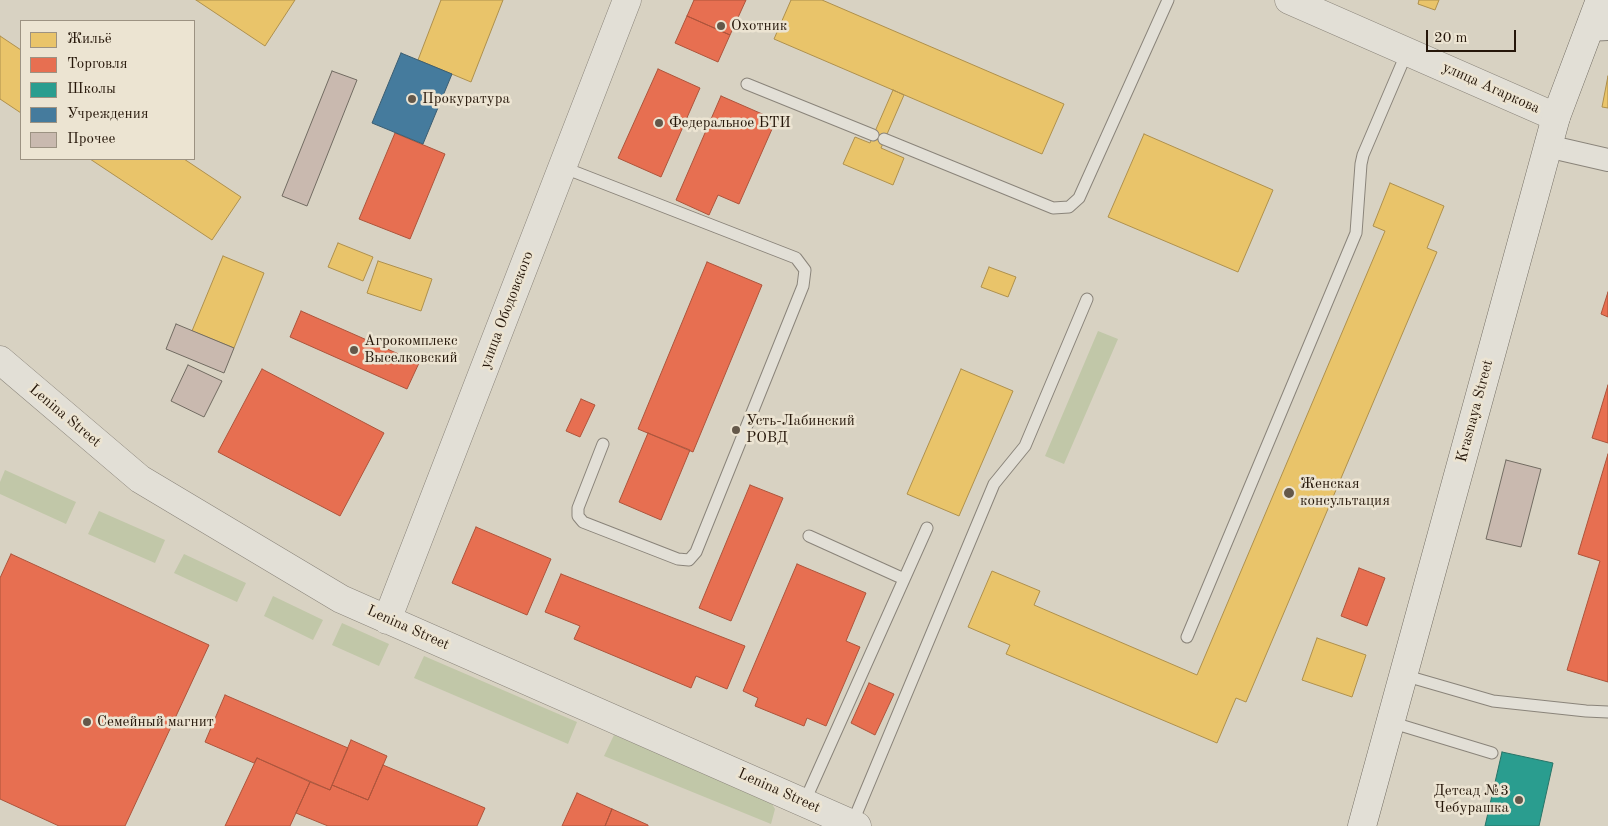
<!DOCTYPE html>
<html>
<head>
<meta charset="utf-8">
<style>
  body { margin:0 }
  #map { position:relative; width:1608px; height:826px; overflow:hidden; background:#d8d2c2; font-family:"Old Standard TT",serif }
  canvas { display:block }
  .legend { position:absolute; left:20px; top:20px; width:175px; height:140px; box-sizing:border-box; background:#ece4d2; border:1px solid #9c9282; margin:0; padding:6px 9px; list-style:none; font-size:15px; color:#251609 }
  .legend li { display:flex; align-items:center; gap:10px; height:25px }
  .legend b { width:25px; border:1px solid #9c9282 }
  .scale { position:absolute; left:1426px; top:30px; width:90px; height:22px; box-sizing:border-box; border:2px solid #251609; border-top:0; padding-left:6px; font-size:15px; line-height:18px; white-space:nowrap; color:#251609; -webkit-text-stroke:4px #ece4d2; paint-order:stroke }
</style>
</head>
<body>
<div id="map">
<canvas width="1608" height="826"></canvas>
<ul class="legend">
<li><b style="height:14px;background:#e9c46a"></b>Жильё</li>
<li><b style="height:14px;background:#e76f51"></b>Торговля</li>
<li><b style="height:14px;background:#2a9d8f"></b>Школы</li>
<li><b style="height:14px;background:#457b9d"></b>Учреждения</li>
<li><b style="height:14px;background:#c9b9af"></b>Прочее</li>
</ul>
<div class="scale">20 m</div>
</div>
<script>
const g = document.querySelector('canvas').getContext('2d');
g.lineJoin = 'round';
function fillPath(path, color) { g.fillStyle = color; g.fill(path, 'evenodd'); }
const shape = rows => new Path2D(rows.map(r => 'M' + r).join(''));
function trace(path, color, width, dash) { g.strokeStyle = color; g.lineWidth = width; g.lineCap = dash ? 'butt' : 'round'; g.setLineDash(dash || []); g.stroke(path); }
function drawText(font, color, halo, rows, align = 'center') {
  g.font = font + ' "Old Standard TT",serif'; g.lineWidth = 5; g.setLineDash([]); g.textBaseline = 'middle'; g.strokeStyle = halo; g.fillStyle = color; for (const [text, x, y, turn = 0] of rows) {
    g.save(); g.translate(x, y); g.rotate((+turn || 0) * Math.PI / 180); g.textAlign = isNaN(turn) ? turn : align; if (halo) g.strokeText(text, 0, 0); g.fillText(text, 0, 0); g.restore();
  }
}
const green = shape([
  [1098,331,1118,339,1064,464,1045,456],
  [5,470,76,502,66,524,0,494,0,482],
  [99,511,165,540,155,563,88,534],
  [184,554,246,583,237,602,174,573],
  [273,596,323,620,313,640,264,616],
  [342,623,389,644,379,666,332,645],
  [424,656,577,722,568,744,414,678],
  [614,735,769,799,775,809,771,824,604,756]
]);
const homes = shape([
  [196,0,295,0,265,46,196,0],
  [441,0,503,0,471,82,418,60,441,0],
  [791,0,822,0,1064,104,1042,154,774,39,791,0],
  [1419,0,1439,0,1435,10,1418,4,1419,0],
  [0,36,21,50,21,113,0,99,0,36],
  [1608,76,1608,108,1602,107,1608,76],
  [893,90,904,95,881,148,904,158,893,185,843,164,855,137,870,143,893,90],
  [1144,134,1273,190,1238,272,1108,217,1144,134],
  [90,159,184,159,241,197,212,240,90,159],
  [1390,183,1444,206,1427,248,1437,252,1246,702,1236,698,1217,743,1006,654,1010,645,968,627,992,571,1040,591,1034,605,1197,675,1385,231,1373,226,1390,183],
  [338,243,373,257,363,281,328,267,338,243],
  [223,256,264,273,234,348,192,331,223,256],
  [378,261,432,279,421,311,367,293,378,261],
  [989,267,1016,277,1008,297,981,287,989,267],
  [961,369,1013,391,959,516,907,494,961,369],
  [1317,638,1366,655,1352,697,1302,680,1317,638]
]);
const shops = shape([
  [694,0,746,0,730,35,687,16,694,0],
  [687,16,730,35,718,62,675,43,687,16],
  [658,69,700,88,661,177,618,158,658,69],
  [721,96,776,120,739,204,718,195,709,215,676,200,721,96],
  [395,133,445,154,410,239,359,219,395,133],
  [707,262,762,285,693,452,638,429,707,262],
  [1608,292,1608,317,1601,314,1608,292],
  [301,311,419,363,407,389,290,337,301,311],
  [262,369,384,433,340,516,218,452,262,369],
  [1608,385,1608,443,1592,438,1608,385],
  [581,399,595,405,580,437,566,431,581,399],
  [648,433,690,450,661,520,619,502,648,433],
  [1608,454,1608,682,1567,670,1600,561,1578,554,1608,454],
  [750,485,783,498,731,621,699,608,750,485],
  [476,527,551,559,527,615,452,583,476,527],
  [11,554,209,645,125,826,59,826,0,799,0,578,11,554],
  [797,564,866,593,846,641,860,647,826,726,807,718,804,726,755,706,758,698,743,691,797,564],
  [1359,568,1385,578,1367,626,1341,616,1359,568],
  [561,574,745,646,727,689,696,676,691,688,574,639,580,626,545,612,561,574],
  [869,683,894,694,875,735,851,723,869,683],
  [225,695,348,748,330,790,257,758,254,763,205,742,225,695],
  [351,740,387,756,368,800,332,785,351,740],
  [257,758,310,782,290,826,225,826,257,758],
  [383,765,485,808,477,826,328,826,296,813,310,782,330,790,332,785,368,800,383,765],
  [577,793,612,809,605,826,562,826,577,793],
  [612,809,648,825,648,826,605,826,612,809]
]);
const schools = shape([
  [1502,752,1553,763,1539,826,1485,826,1502,752]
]);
const public = shape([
  [401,53,452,74,423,144,372,123,401,53]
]);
const building = shape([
  [332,71,357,80,307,206,282,196,332,71],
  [176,324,234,348,224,373,166,349,176,324],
  [188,365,222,381,204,417,171,401,188,365],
  [1506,460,1541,469,1521,547,1486,539,1506,460]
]);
const service = shape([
  [747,84,873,135],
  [884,139,1053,208,1069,207,1079,198,1168,0],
  [562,167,796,258,805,270,803,286,696,552,689,560,678,559,583,522,578,516,578,508,603,444],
  [809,536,904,579],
  [1187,637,1356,233,1361,164,1363,155,1407,52],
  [1403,675,1493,701,1586,711,1608,712],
  [1390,722,1492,753],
  [804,803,927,528],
  [852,824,994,484,1025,446,1087,299]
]);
const minor = shape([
  [1588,30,1608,29],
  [1547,146,1608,160]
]);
const tertiary = shape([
  [1289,0,1556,117],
  [0,360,140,479,341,599,857,826],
  [387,620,627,0]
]);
const secondary = shape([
  [1362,826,1556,117,1600,0]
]);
const markers = [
  [721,26,5,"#64584a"],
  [412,99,5,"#64584a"],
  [659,123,5,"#64584a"],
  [354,350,5,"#64584a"],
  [736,430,5,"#64584a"],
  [1289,493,6,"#64584a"],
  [87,722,5,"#64584a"],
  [1519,800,5,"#64584a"]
];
const poiNames = [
  ["Охотник",731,26],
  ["Прокуратура",422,99],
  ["Федеральное БТИ",669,123],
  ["Агрокомплекс",364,341],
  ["Выселковский",364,358],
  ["Усть-Лабинский",746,421],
  ["РОВД",746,438],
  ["Женская",1300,484],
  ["консультация",1300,501],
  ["Семейный магнит",97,722],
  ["Детсад №3",1509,791,"right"],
  ["Чебурашка",1509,808,"right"]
];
const streetNames = [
  ["улица Агаркова",1491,88,24],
  ["улица Ободовского",507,310,-69],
  ["Krasnaya Street",1475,411,-75],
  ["Lenina Street",65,416,40],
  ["Lenina Street",408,628,24],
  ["Lenina Street",779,791,24]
];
fillPath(green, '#c1c7a8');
fillPath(homes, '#e9c46a');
trace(homes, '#ae904d', 1);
fillPath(shops, '#e76f51');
trace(shops, '#ad543b', 1);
fillPath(schools, '#2a9d8f');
trace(schools, '#287467', 1);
fillPath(public, '#457b9d');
trace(public, '#3b5d71', 1);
fillPath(building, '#c9b9af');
trace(building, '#716b61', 1);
trace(service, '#8a847a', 13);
trace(minor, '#8a847a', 24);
trace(tertiary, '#8a847a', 29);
trace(secondary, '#716b61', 29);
trace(service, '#e2dfd6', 11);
trace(minor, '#e2dfd6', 22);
trace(tertiary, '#e2dfd6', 28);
trace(secondary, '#e2dfd6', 28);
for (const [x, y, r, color] of markers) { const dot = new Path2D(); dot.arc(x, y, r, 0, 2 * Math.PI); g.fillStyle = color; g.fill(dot); trace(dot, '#ece4d2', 2); }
drawText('15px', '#251609', '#ece4d2', poiNames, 'left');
drawText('15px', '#251609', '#ece4d2', streetNames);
</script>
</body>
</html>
